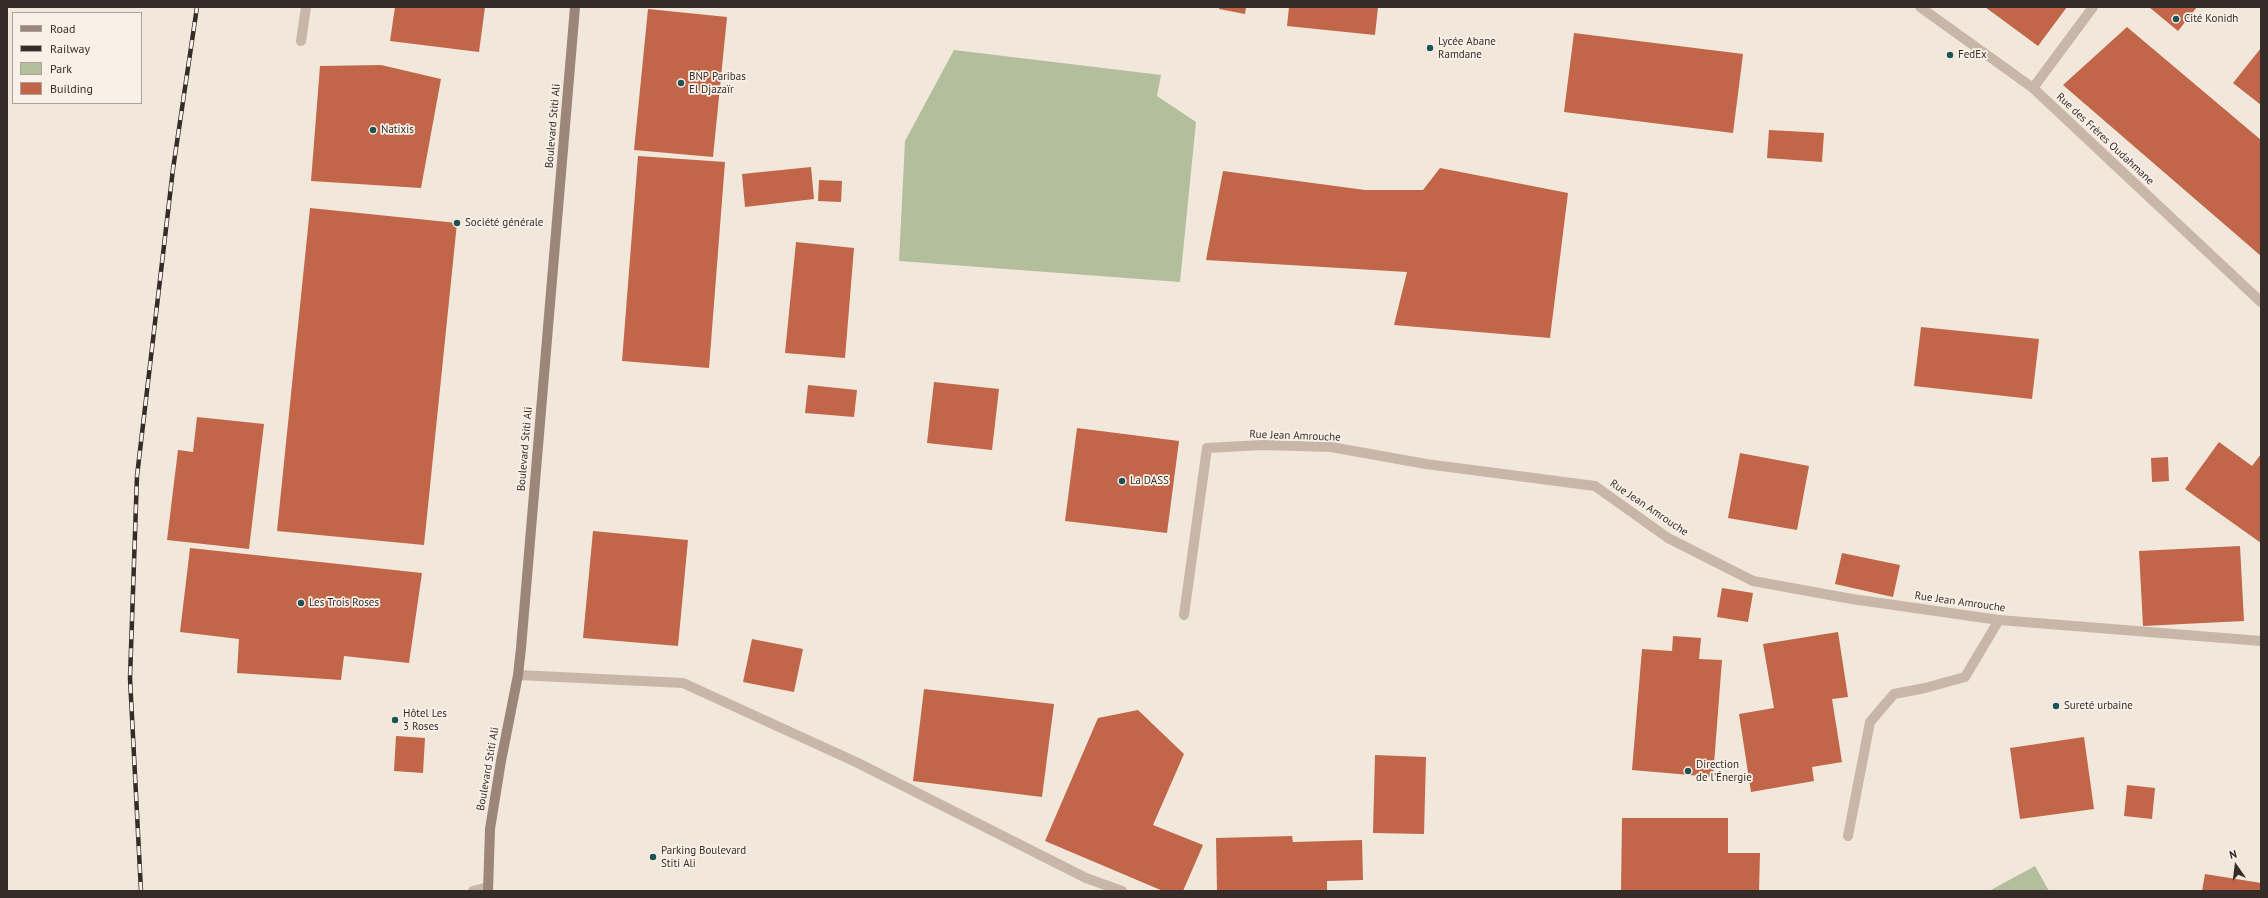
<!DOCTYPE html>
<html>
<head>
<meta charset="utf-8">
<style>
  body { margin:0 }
  #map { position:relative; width:2268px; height:898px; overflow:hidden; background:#f1e7db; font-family:"PT Sans",sans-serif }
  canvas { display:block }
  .frame { position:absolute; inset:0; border:8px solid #352c28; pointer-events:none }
  .legend { position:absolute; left:12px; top:12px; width:130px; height:92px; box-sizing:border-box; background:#f9f1e8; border:1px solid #aba29b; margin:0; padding:5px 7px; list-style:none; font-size:12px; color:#352c28 }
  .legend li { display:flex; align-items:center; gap:8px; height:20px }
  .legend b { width:20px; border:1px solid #aba29b }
  .north { position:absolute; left:2216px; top:846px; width:40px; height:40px; -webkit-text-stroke:3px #f9f1e8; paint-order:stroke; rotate:346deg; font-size:11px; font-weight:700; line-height:16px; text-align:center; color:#352c28 }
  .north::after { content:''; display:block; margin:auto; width:14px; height:18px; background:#352c28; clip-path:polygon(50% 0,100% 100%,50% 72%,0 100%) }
</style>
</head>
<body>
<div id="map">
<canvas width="2268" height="898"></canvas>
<div class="frame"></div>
<ul class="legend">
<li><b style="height:5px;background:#9c8679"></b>Road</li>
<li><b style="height:5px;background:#352c28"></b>Railway</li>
<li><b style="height:11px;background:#b3bf9c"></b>Park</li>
<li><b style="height:11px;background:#c16649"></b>Building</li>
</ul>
<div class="north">N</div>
</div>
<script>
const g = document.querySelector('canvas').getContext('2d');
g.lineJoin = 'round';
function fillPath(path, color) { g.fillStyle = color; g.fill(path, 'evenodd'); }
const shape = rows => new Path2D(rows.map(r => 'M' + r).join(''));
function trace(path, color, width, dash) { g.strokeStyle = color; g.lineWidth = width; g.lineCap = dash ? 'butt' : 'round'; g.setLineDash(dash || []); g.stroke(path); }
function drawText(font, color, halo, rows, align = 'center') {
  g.font = font + ' "PT Sans",sans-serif'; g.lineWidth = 3.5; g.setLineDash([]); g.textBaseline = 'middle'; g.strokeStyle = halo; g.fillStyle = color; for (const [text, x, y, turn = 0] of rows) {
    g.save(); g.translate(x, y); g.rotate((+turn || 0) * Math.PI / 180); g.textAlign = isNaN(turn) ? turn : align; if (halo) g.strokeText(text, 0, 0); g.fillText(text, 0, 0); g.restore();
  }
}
const green = shape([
  [954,50,1161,75,1157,96,1196,122,1180,282,899,261,905,141],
  [2035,866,2049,891,1989,891]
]);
const building = shape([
  [395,7,485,7,479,52,390,41],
  [1219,7,1246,7,1245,14,1219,9],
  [1289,7,1378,7,1375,35,1287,26],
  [1985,7,2067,7,2038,46],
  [2149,7,2197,7,2178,31],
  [648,9,727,17,713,157,634,150],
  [2127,27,2261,140,2261,256,2063,85],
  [1574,33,1743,54,1733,133,1564,112],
  [2261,48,2261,105,2233,83],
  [381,65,441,79,421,188,311,181,320,66],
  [1769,130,1824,133,1822,162,1767,158],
  [638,156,725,162,709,368,622,361],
  [811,167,814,199,745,207,742,174],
  [1440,168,1568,193,1550,338,1394,325,1407,272,1206,260,1223,171,1365,190,1423,190],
  [819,180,842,181,841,202,818,201],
  [310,208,457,223,424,545,277,531],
  [796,242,854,248,845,358,785,353],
  [1921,327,2039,339,2032,399,1914,386],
  [934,382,999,389,992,450,927,443],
  [808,385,857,390,854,417,805,413],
  [197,417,264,424,249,549,167,540,178,450,193,452],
  [1077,428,1179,441,1167,533,1065,521],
  [2219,442,2252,466,2261,454,2261,543,2185,489],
  [1740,453,1809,466,1797,530,1728,518],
  [2168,457,2169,481,2152,482,2151,458],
  [593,531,688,540,678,646,583,638],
  [2240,546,2244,621,2143,626,2139,551],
  [190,548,422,573,409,663,344,656,341,680,237,673,239,639,180,632],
  [1842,553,1900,565,1893,597,1835,584],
  [1722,588,1753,593,1748,622,1717,617],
  [1838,632,1848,697,1832,699,1842,762,1812,767,1814,781,1751,792,1739,714,1774,708,1763,644],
  [1673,636,1701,638,1699,659,1722,660,1713,777,1632,770,1642,649,1672,651],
  [752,639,803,649,794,692,743,682],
  [924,689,1054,704,1042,797,913,781],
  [1138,710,1184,754,1153,825,1203,845,1183,891,1163,891,1045,841,1098,718],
  [396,736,425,738,423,773,394,771],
  [2084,737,2094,809,2020,819,2010,748],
  [1375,755,1426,757,1424,834,1373,833],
  [2127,785,2155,788,2152,819,2124,816],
  [1622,818,1728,818,1728,853,1760,853,1759,891,1621,891],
  [1292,836,1293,842,1362,840,1363,880,1327,881,1327,891,1217,891,1216,838],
  [2205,874,2261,883,2261,891,2202,891]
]);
const service = shape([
  [2033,88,2093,7],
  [1848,836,1870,722,1894,694,1925,688,1965,677,1999,620]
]);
const minor = shape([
  [1920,7,2033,88,2261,302],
  [301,41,306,7],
  [1184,615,1207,448,1262,445,1331,447,1426,464,1595,486,1668,538,1753,581,1852,599,1999,620,2261,641],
  [518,675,683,683,858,763,1086,878,1122,891],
  [473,891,488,887]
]);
const secondary = shape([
  [488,891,490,829,501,761,518,675,521,648,575,7]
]);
const rail = shape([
  [141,891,130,678,137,476,173,169,197,7]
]);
const markers = [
  [2176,19,4,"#1f5255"],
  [1430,48,4,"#1f5255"],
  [1950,55,4,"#1f5255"],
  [681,83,4,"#1f5255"],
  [373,130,4,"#1f5255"],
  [457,223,4,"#1f5255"],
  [1122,481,4,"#1f5255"],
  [301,603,4,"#1f5255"],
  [2056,706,4,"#1f5255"],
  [395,720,4,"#1f5255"],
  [1688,771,4,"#1f5255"],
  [653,857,4,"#1f5255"]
];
const poiNames = [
  ["Cité Konidh",2184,19],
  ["Lycée Abane",1438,42],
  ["Ramdane",1438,55],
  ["FedEx",1958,55],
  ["BNP Paribas",689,77],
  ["El Djazaïr",689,90],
  ["Natixis",381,130],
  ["Société générale",465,223],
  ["La DASS",1130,481],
  ["Les Trois Roses",309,603],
  ["Sureté urbaine",2064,706],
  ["Hôtel Les",403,714],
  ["3 Roses",403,727],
  ["Direction",1696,765],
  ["de l'Énergie",1696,778],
  ["Parking Boulevard",661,851],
  ["Stiti Ali",661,864]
];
const streetNames = [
  ["Boulevard Stiti Ali",553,126,-85],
  ["Rue des Frères Oudahmane",2105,139,43],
  ["Rue Jean Amrouche",1295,436,2],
  ["Boulevard Stiti Ali",525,449,-85],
  ["Rue Jean Amrouche",1649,508,34],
  ["Rue Jean Amrouche",1960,602,8],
  ["Boulevard Stiti Ali",488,769,-80]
];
fillPath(green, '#b3bf9c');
fillPath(building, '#c16649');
trace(service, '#c8b6a8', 10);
trace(minor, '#c8b6a8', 10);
trace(secondary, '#9c8679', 10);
trace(rail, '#352c28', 4.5);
trace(rail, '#f9f1e8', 3, [9]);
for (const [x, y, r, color] of markers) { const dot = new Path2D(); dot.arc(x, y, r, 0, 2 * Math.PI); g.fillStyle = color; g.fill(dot); trace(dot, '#f9f1e8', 1.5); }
drawText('11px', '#352c28', '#f9f1e8', poiNames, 'left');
drawText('11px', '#352c28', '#f9f1e8', streetNames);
</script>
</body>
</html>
